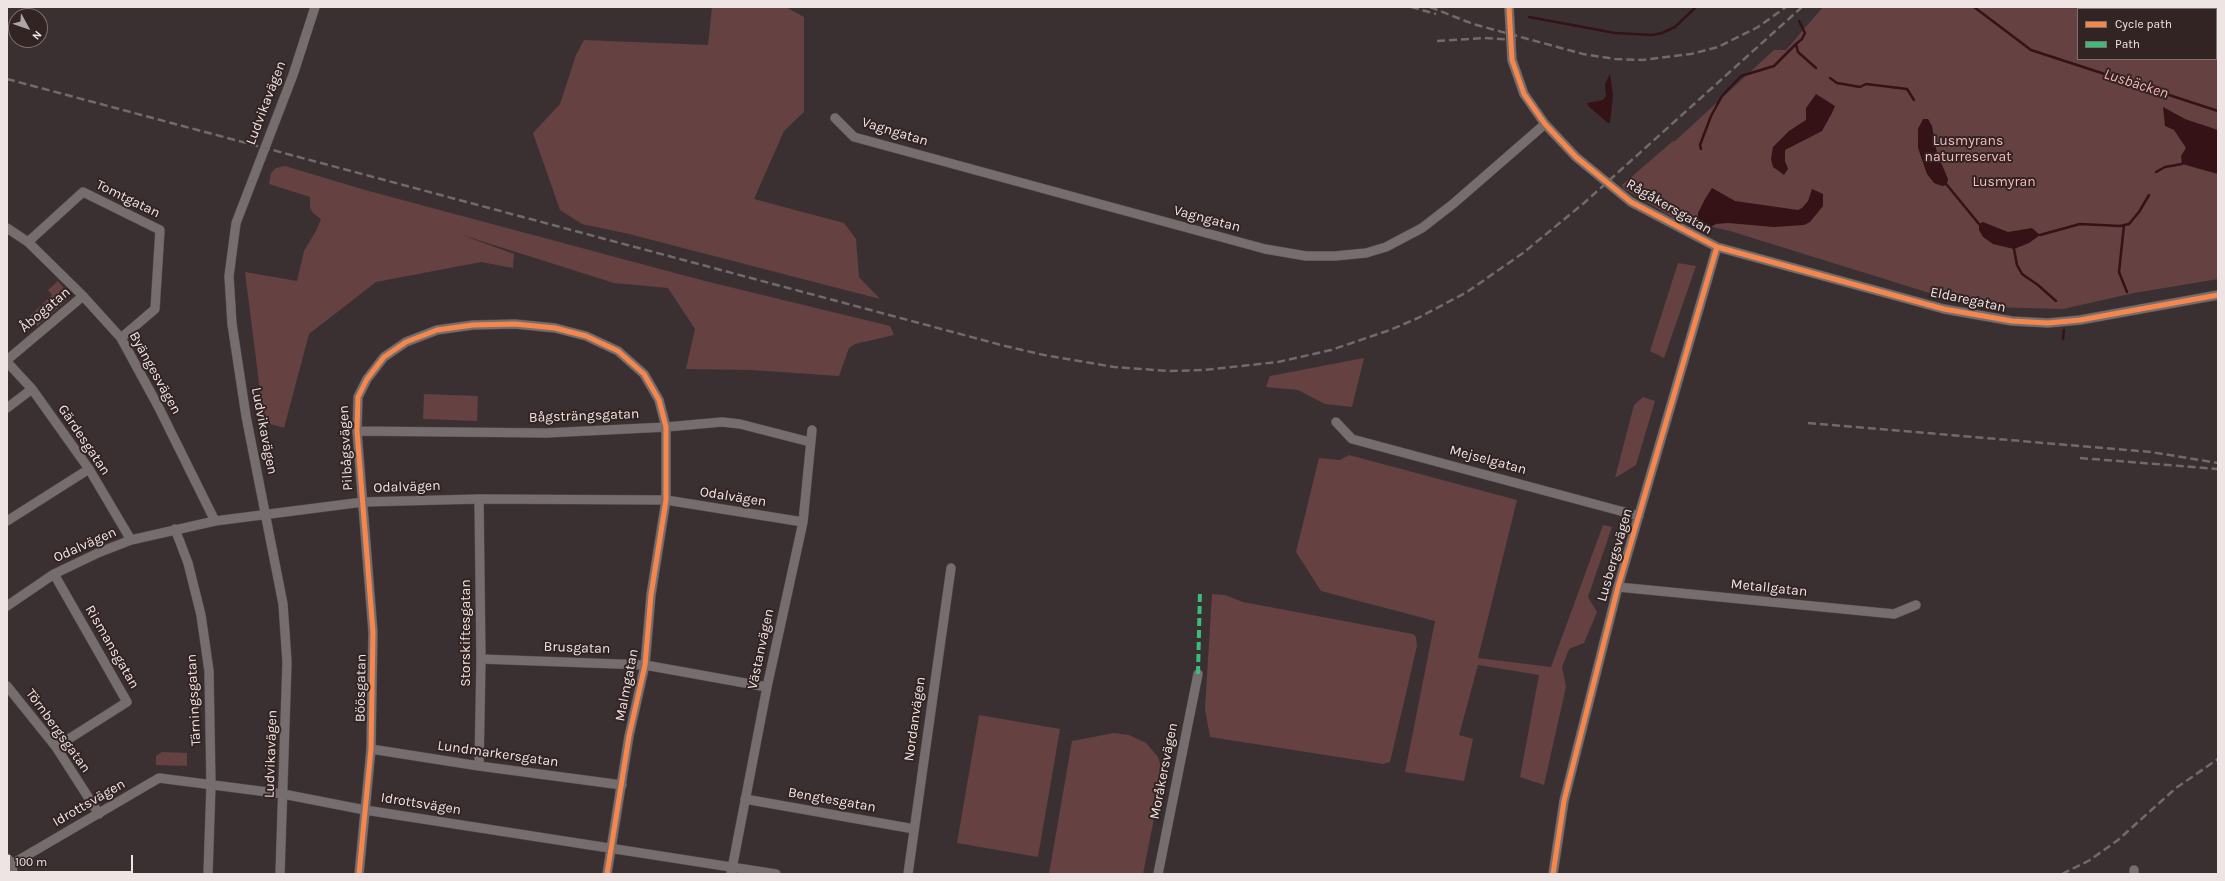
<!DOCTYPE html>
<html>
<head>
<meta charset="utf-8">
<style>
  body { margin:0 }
  #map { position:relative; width:2225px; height:881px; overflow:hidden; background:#3a3032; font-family:Karla,sans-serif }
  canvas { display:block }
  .frame { position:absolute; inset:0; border:8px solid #efe4e4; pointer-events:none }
  .legend { position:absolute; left:2077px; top:8px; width:140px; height:52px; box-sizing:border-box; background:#332424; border:1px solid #7e7171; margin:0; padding:5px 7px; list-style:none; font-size:12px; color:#efe4e4 }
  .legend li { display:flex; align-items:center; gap:8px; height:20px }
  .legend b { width:20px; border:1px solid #7e7171 }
  .north { position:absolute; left:8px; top:8px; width:40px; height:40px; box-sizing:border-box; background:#332424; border:1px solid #7e7171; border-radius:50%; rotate:130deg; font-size:11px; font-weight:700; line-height:16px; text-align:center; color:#efe4e4 }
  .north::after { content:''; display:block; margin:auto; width:14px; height:18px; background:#b0a5a6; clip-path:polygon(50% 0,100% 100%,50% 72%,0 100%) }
  .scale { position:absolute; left:8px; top:855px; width:125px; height:18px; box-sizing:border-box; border:2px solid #efe4e4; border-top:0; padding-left:5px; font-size:12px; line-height:14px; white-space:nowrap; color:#efe4e4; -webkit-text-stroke:3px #332424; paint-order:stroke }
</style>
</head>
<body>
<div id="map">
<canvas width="2225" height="881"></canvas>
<div class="frame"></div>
<ul class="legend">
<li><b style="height:5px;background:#f5874c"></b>Cycle path</li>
<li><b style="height:5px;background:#3abd76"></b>Path</li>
</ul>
<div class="north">N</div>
<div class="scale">100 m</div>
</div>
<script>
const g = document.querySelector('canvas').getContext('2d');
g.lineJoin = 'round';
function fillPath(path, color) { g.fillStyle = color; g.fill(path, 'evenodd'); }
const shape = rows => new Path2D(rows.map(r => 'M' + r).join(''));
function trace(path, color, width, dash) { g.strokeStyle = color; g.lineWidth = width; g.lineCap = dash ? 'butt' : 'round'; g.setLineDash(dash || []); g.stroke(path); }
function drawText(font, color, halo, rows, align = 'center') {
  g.font = font + ' Karla,sans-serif'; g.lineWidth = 4; g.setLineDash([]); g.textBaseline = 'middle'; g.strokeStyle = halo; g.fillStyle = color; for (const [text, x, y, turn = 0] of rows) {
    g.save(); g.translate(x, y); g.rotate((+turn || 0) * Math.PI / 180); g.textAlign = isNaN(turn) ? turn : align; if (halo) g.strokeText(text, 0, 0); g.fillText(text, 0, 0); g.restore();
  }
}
const green = shape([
  [712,7,786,7,804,17,804,112,784,131,754,199,844,223,856,239,859,277,880,299,629,234,582,224,560,210,533,133,560,104,576,55,584,40,708,45],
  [1823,7,2218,7,2218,279,2134,293,2063,309,1988,307,1949,299,1730,231,1674,218,1624,189,1622,185,1673,141,1674,142,1774,50,1786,50],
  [2078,9,2216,9,2216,59,2078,59],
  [285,166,365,190,705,281,890,326,894,335,855,344,849,348,839,376,751,370,686,369,695,329,668,288,614,283,459,234,514,254,513,268,481,262,376,282,309,334,284,428,264,422,245,272,297,281,304,251,317,229,321,219,313,213,310,208,310,197,269,184,271,173,276,168],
  [1678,263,1696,266,1664,358,1650,351],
  [58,281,67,292,68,299,37,326,29,317,52,295,48,290],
  [1364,358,1352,407,1325,404,1298,390,1266,387,1270,376],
  [424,394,478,396,477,421,423,419],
  [1643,397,1655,401,1636,465,1615,478,1634,405],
  [1349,455,1517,500,1478,658,1551,667,1603,525,1612,527,1588,597,1597,612,1584,643,1569,649,1562,667,1566,687,1544,785,1520,777,1539,675,1478,665,1459,735,1473,739,1464,781,1405,772,1435,621,1321,591,1296,552,1319,458,1340,460],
  [1212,594,1225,595,1243,602,1413,634,1416,637,1417,646,1390,762,1383,764,1210,737,1205,709],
  [979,715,1060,729,1038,857,957,843],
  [1114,733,1129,735,1146,743,1158,757,1163,773,1143,874,1049,874,1072,741],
  [162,752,187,753,187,766,156,765,156,756]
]);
const water = shape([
  [1610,74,1613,95,1610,123,1608,123,1588,106,1587,103,1603,100,1606,96,1605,84],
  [1816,94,1835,106,1832,113,1822,131,1785,150,1785,161,1788,169,1784,175,1773,167,1771,159,1773,147,1789,131,1806,120,1806,108],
  [2163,107,2185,119,2218,130,2218,174,2182,164,2181,156,2186,148,2174,130,2165,126],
  [1923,119,1928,119,1932,126,1937,153,1948,179,1947,185,1942,186,1934,183,1927,174,1918,148,1918,129],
  [1712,188,1735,201,1798,210,1802,208,1808,201,1812,189,1823,194,1823,206,1810,222,1804,225,1774,227,1728,223,1716,224,1711,227,1698,220,1698,213,1705,199],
  [1983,222,2008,232,2032,228,2040,235,2029,243,2014,249,1993,244,1983,237,1979,230,1979,224]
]);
const stream = shape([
  [1974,7,2031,50,2218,111],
  [1529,17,1615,33,1652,35,1662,33,1675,27,1696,7],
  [1799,21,1805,33,1802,39,1796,44,1798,52,1816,68],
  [1830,78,1837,83,1860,87,1866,84,1907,89,1914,100],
  [1701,149,1700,145,1711,116,1722,96,1741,76,1774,66,1796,44],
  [2156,172,2165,167,2182,164],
  [1947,185,1979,224],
  [2124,225,2119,272,2127,292],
  [2040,235,2080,224,2120,226,2129,224,2139,212,2149,195],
  [2014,249,2017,265,2022,274,2038,285,2056,301],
  [2063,339,2064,330]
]);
const minor = shape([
  [1509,7,1512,60,1524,94,1545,124,1576,157,1631,202,1717,247,1944,309,2012,321,2048,323,2080,320,2218,295],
  [835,118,854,137,1265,249,1306,256,1335,256,1366,253,1386,247,1422,228,1453,204,1545,124],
  [7,228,28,242,83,296,121,338,158,406,215,521],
  [28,242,83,192,160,230,155,309,121,338],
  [7,360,83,296],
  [7,362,32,389,89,469,131,540],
  [7,408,32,389],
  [1336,422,1352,439,1639,516],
  [357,431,546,433,666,427,722,422,740,424,810,442],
  [7,521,89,469],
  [175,529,188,563,201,615,209,671,211,785,208,874],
  [54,574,127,702,56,747],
  [1618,587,1894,614,1916,605],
  [7,606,54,574,100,552,131,540,215,521,363,502,479,499,666,500,803,522],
  [481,659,645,665,767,687],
  [7,686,56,747,99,814],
  [371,749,479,766,622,785],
  [479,766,481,659,479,499],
  [745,799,914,829],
  [7,858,12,864,13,874],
  [12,864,159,778,283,794,365,810,776,874],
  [280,874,287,662,283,604,246,416,232,324,229,276,236,223,293,75,315,7],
  [359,874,371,749,373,632,357,431,358,397,367,379,384,357,406,342,437,330,473,325,515,324,555,328,586,336,618,351,644,374,659,400,666,427,666,500,651,595,645,665,629,736,607,874],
  [731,874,767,687,803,522,812,430],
  [908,874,951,568],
  [1158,874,1198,674],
  [1553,874,1564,801,1618,587,1717,247],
  [2134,874,2134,870]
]);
const rail = shape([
  [1411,7,1436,14],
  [1430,7,1473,24,1583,54,1615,59,1642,60,1691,54,1718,47,1758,27,1786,7],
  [1437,41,1484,38,1516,40],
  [7,79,1005,346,1044,355,1114,367,1169,371,1204,370,1278,362,1331,350,1390,330,1418,318,1467,292,1523,253,1584,203,1802,7],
  [1808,423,2151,452,2218,463],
  [2080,458,2218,469],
  [2062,874,2090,860,2118,840,2176,788,2218,759]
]);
const quiet = shape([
  [1198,674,1200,591]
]);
const cycleway = shape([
  [1509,7,1512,60,1524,94,1545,124,1576,157,1631,202,1717,247,1944,309,2012,321,2048,323,2080,320,2218,295],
  [359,874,371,749,373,632,357,431,358,397,367,379,384,357,406,342,437,330,473,325,515,324,555,328,586,336,618,351,644,374,659,400,666,427,666,500,651,595,645,665,629,736,607,874],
  [1553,874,1564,801,1618,587,1717,247]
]);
const streetNames = [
  ["Ludvikavägen",266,103,-69],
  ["Vagngatan",895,132,17],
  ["Tomtgatan",128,199,26],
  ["Rågåkersgatan",1669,207,30],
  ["Vagngatan",1207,219,15],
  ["Eldaregatan",1968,300,12],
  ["Åbogatan",45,310,-40],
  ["Byängesvägen",155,373,61],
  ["Bågsträngsgatan",584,416,-2],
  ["Ludvikavägen",264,431,79],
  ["Gärdesgatan",84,440,56],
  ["Pilbågsvägen",346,448,-93],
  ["Mejselgatan",1488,460,15],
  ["Odalvägen",407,487,-2],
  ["Odalvägen",733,497,9],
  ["Odalvägen",85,545,-24],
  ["Lusbergsvägen",1615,555,-74],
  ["Metallgatan",1769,588,6],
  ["Storskiftesgatan",466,633,-90],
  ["Rismansgatan",112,647,60],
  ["Brusgatan",577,648,2],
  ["Västanvägen",761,649,-78],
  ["Malmgatan",627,685,-79],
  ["Böösgatan",361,688,-89],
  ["Tärningsgatan",194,700,-93],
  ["Nordanvägen",915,719,-82],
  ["Törnbergsgatan",58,731,54],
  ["Ludvikavägen",271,754,-88],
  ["Lundmarkersgatan",498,754,8],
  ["Moråkersvägen",1164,771,-79],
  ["Bengtesgatan",832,800,10],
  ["Idrottsvägen",89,803,-30],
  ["Idrottsvägen",421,804,9]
];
const parkNames = [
  ["Lusmyrans",1968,141],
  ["naturreservat",1968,157],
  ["Lusmyran",2004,182]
];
const waterNames = [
  ["Lusbäcken",2136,84,18]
];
fillPath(green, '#654142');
fillPath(water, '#341215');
trace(stream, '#341215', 2.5);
trace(minor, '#564e4f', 10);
trace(minor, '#766d6e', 9);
trace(rail, '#716a6b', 2.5, [8, 4]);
trace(quiet, '#3abd76', 4, [8, 4]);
trace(cycleway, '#f5874c', 5);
drawText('14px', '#efe4e4', '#332424', streetNames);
drawText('14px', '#f9bbbc', '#332424', parkNames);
drawText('italic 15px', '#feb1b4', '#332424', waterNames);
</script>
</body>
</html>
